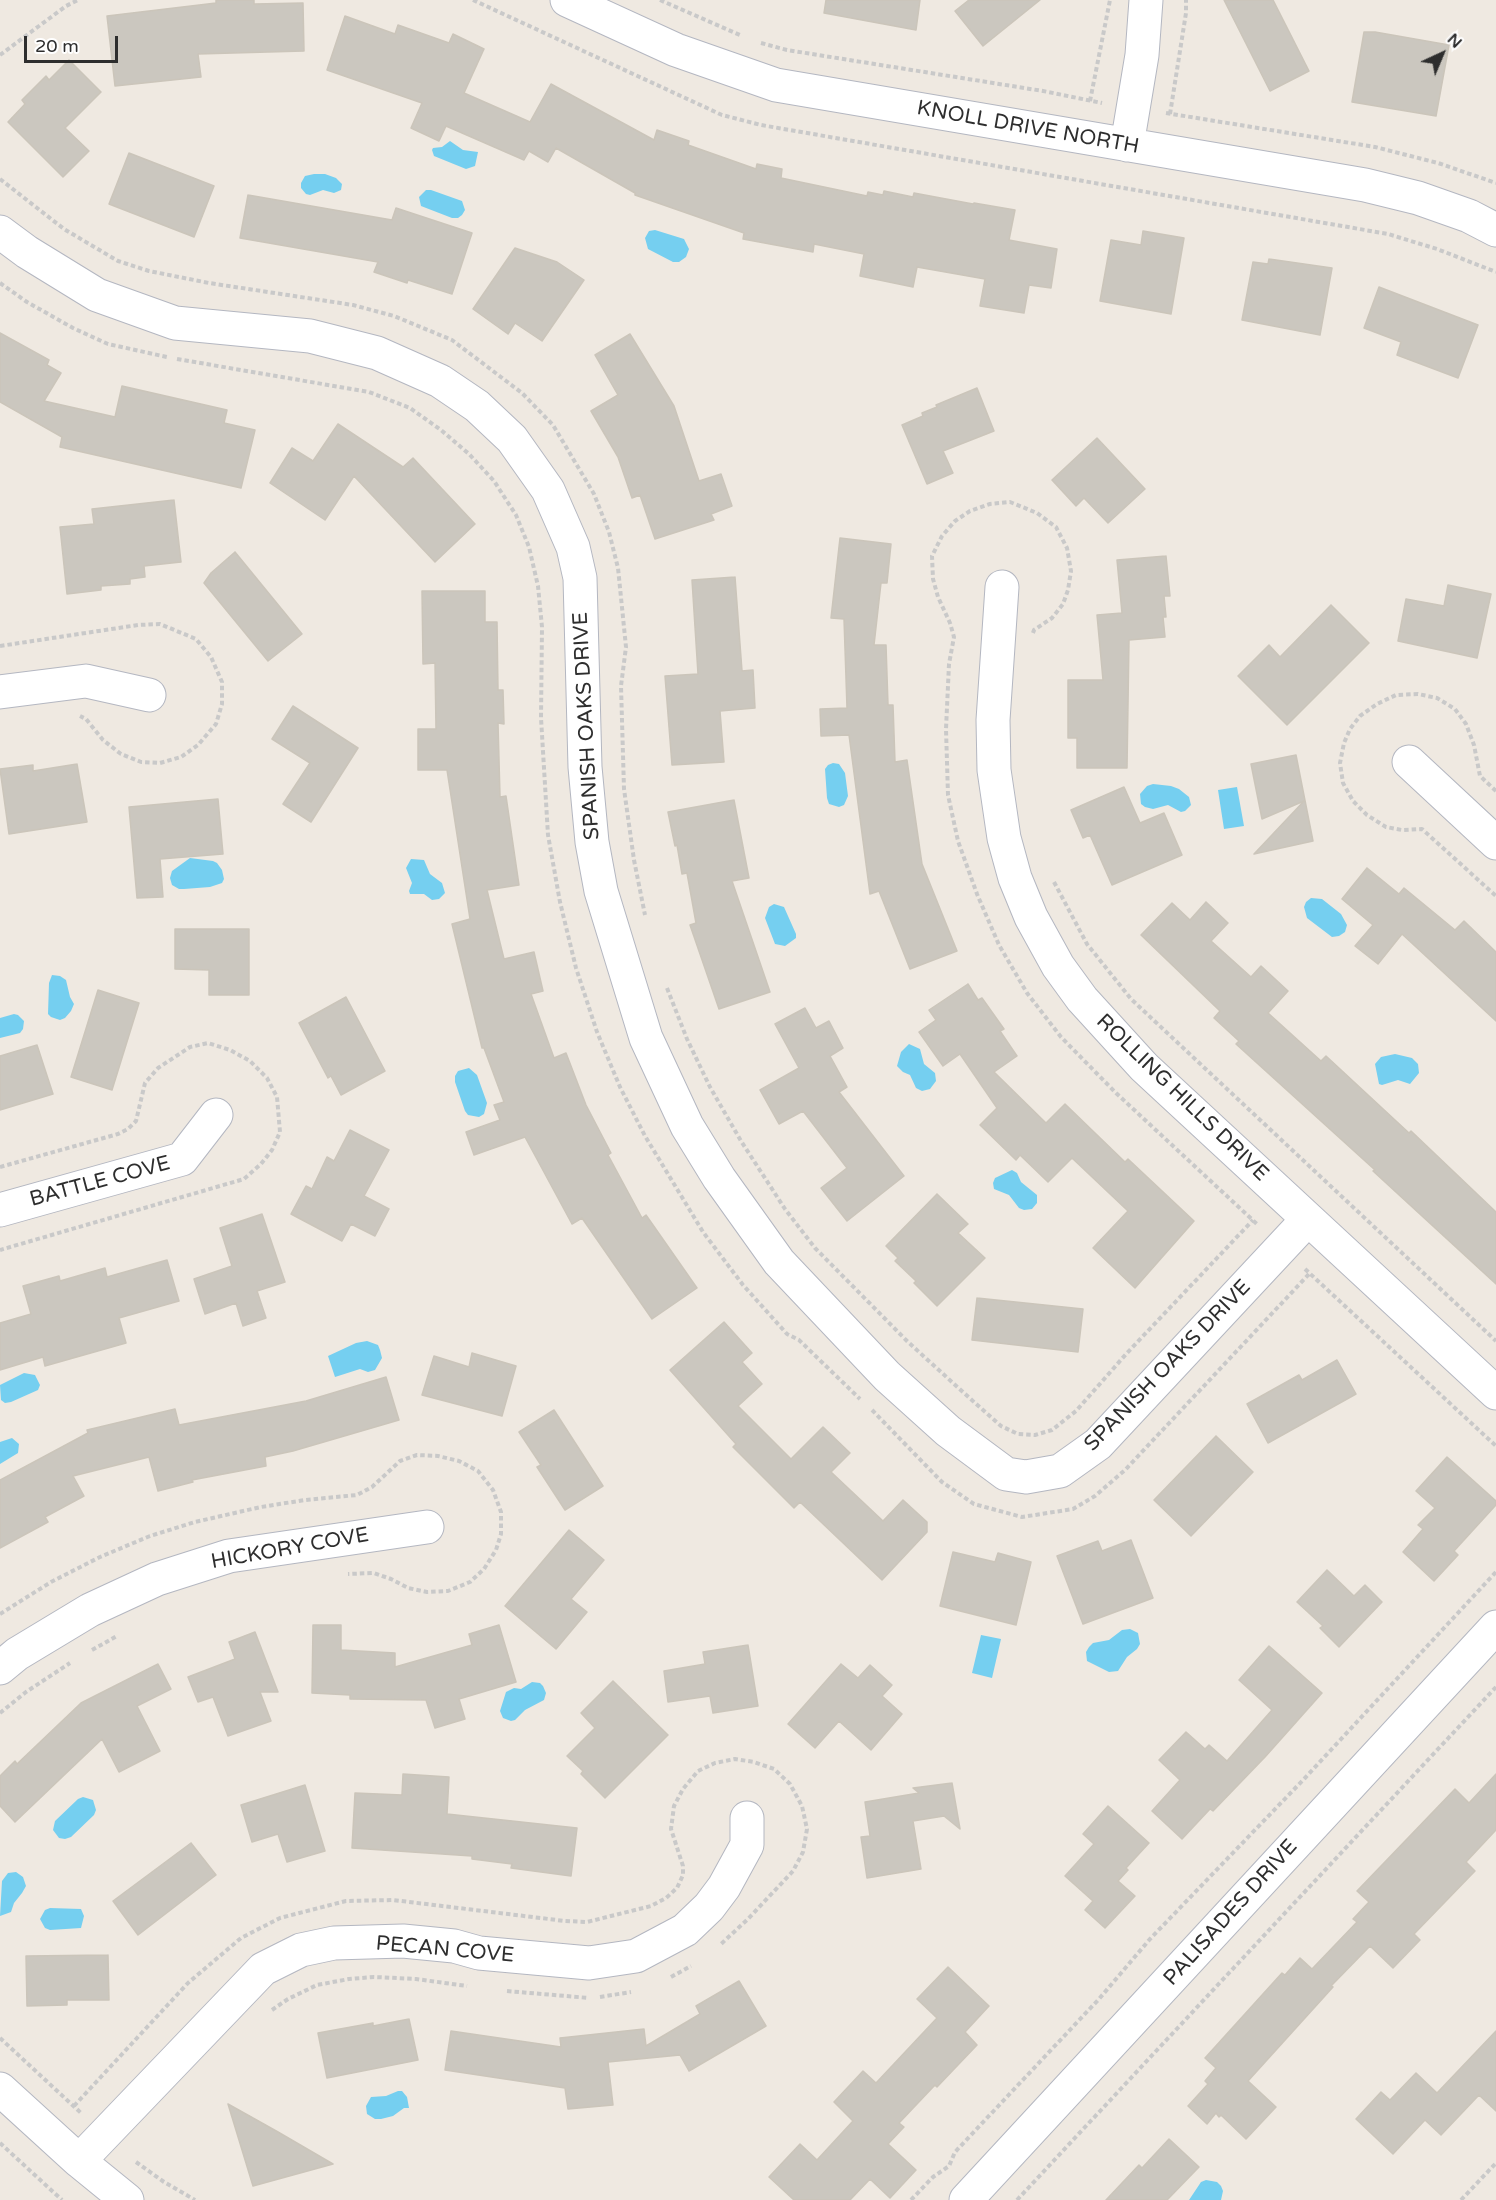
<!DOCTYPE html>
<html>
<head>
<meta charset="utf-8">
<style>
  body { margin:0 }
  #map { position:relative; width:1496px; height:2200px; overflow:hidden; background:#efe9e1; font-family:"Varela Round",sans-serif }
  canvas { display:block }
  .north { position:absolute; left:1412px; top:24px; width:60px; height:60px; -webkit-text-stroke:4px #fff; paint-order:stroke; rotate:44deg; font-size:16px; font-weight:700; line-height:24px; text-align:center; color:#2e2e2e }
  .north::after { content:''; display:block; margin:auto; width:21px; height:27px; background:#2e2e2e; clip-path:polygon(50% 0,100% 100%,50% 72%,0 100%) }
  .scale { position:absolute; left:24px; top:36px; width:94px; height:27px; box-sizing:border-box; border:3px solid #2e2e2e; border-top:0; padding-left:8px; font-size:18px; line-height:21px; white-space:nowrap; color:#2e2e2e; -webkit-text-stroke:4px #fff; paint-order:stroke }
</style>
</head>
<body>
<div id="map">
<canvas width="1496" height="2200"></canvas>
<div class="north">N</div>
<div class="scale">20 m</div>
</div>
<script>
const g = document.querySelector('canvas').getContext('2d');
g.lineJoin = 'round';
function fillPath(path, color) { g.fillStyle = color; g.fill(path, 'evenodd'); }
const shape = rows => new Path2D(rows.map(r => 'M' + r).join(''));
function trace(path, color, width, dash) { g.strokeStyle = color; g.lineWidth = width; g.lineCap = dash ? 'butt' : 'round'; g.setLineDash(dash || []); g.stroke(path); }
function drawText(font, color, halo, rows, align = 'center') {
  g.font = font + ' "Varela Round",sans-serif'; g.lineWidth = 6; g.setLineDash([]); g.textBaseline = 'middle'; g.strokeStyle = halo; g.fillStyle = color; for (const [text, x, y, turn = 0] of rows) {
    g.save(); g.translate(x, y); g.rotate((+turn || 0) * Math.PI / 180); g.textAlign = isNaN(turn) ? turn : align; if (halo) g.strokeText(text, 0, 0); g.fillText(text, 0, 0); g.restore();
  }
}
const water = shape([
  [450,141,463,150,478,152,475,166,466,169,434,156,432,150,433,148,442,147],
  [314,174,325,174,336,178,342,184,341,190,334,193,323,190,310,195,306,194,301,188,301,183,305,176],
  [426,190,431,190,462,201,465,210,462,215,458,218,452,218,421,206,419,197],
  [655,230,684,239,689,249,686,257,679,262,673,262,648,249,645,238,649,231],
  [833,763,839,764,845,773,848,796,844,805,839,807,829,804,827,798,825,769,828,765],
  [1153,784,1171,786,1179,789,1189,797,1191,805,1185,811,1181,812,1168,805,1153,809,1145,807,1141,804,1140,794,1147,786],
  [1237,787,1244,826,1224,829,1218,790],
  [190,858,213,861,217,863,222,870,224,879,222,883,210,887,184,889,179,889,172,885,170,878,172,871],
  [411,859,424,860,430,874,442,883,445,893,439,899,432,900,424,894,410,894,409,891,412,883,406,868],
  [1311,898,1322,899,1341,914,1347,925,1345,932,1339,936,1332,937,1307,918,1304,907,1306,902],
  [774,904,784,907,796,934,796,938,785,946,775,944,765,918,769,907],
  [52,975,60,976,66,980,70,997,74,1004,71,1011,65,1018,60,1020,51,1017,48,1014,49,983],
  [14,1014,18,1015,24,1021,23,1029,20,1033,0,1038,0,1018],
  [909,1044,920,1049,924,1064,935,1073,936,1081,930,1089,922,1091,916,1088,910,1075,903,1072,897,1066,901,1052],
  [1395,1054,1412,1058,1418,1064,1419,1073,1410,1084,1398,1080,1382,1085,1379,1084,1375,1064,1381,1057],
  [469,1068,477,1075,487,1103,484,1114,479,1117,468,1115,465,1111,455,1082,455,1076,458,1071],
  [1012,1170,1017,1173,1021,1182,1037,1195,1037,1203,1032,1209,1024,1210,1019,1208,1009,1195,994,1189,993,1183,995,1178],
  [367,1341,378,1345,380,1350,382,1358,375,1370,368,1372,360,1369,335,1377,328,1356,356,1343],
  [24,1373,35,1375,40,1385,38,1390,11,1402,5,1403,1,1400,0,1385],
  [12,1438,19,1444,18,1453,0,1464,0,1442],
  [1130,1629,1138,1633,1140,1644,1137,1649,1127,1657,1118,1671,1109,1672,1087,1661,1086,1652,1089,1647,1093,1643,1109,1640,1122,1630],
  [981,1635,1001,1639,992,1678,972,1673],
  [532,1682,540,1683,543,1686,546,1693,544,1700,525,1710,515,1720,511,1721,503,1718,500,1711,506,1692,514,1688,521,1689],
  [83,1797,93,1800,96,1810,94,1815,71,1837,65,1839,59,1838,53,1830,55,1821,78,1799],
  [16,1872,23,1877,26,1886,22,1893,14,1903,11,1912,0,1916,2,1881,8,1873],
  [50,1908,81,1909,84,1916,81,1928,50,1930,45,1928,40,1919,45,1910],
  [398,2091,402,2091,407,2097,409,2108,404,2108,393,2116,381,2119,375,2119,367,2114,366,2106,371,2097,386,2096],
  [1206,2180,1217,2182,1221,2186,1223,2191,1221,2200,1189,2200,1201,2182]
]);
const building = shape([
  [216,0,254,0,254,4,303,3,304,51,198,54,201,77,115,86,107,16,216,3,216,0],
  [826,0,920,0,916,30,824,13,826,0],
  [969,0,1040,0,983,46,955,11,969,0],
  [1224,0,1273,0,1309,71,1270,91,1224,0],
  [345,16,395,34,398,25,449,43,453,34,484,49,464,93,530,122,551,84,654,140,657,130,689,141,688,145,756,169,757,164,782,169,781,178,867,196,868,192,883,195,884,191,913,197,914,193,973,204,974,203,1015,210,1009,240,1057,249,1051,288,1029,285,1024,313,980,306,985,279,917,267,913,287,860,276,864,254,814,244,813,252,743,239,744,233,635,195,635,193,556,148,548,162,529,151,524,160,446,126,439,141,411,128,422,103,327,70,345,16],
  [1364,32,1375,32,1449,45,1436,116,1352,102,1364,32],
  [69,60,101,92,65,128,89,151,63,177,8,122,25,104,22,100,46,76,49,80,69,60],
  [129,153,214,186,194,237,109,204,129,153],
  [248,195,392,220,396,208,472,233,452,294,408,280,407,283,374,272,378,262,240,238,248,195],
  [1143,231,1184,238,1171,314,1100,301,1111,240,1141,245,1143,231],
  [515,248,557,262,584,280,542,341,515,323,508,334,473,309,515,248],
  [1269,259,1332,268,1320,335,1242,320,1253,262,1268,264,1269,259],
  [1379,287,1478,325,1458,378,1397,355,1401,342,1364,328,1379,287],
  [0,333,49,360,47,365,61,373,44,401,115,417,122,386,227,410,224,423,255,430,241,488,60,447,62,437,0,402,0,333],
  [630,334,674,406,699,481,721,474,732,506,711,514,714,520,655,539,640,495,632,498,618,457,591,411,618,395,595,355,630,334],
  [977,388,994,431,943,451,953,473,927,484,902,425,923,416,922,413,937,407,936,405,977,388],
  [338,424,403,467,413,458,475,524,435,562,354,476,325,520,270,483,292,448,313,461,338,424],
  [1097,438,1145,489,1108,523,1084,498,1076,506,1052,480,1097,438],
  [174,500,181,562,144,566,145,577,130,579,130,584,101,586,101,590,67,594,60,527,94,524,92,509,174,500],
  [840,538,891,544,887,583,881,583,874,645,886,645,888,705,893,705,895,762,907,760,922,864,957,951,910,969,879,891,870,894,849,735,821,736,820,709,847,708,844,619,831,618,840,538],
  [235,552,302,634,268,661,204,583,211,573,235,552],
  [1166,556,1170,596,1164,596,1166,617,1163,617,1165,637,1129,640,1127,768,1077,768,1077,738,1068,738,1068,680,1103,680,1097,615,1122,613,1117,560,1166,556],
  [735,577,742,671,753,670,755,708,720,711,724,762,672,765,665,676,698,674,692,580,735,577],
  [1448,585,1491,594,1477,658,1398,641,1406,599,1444,606,1448,585],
  [422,591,485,591,485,622,497,622,498,690,503,690,504,724,498,723,500,797,506,796,519,885,487,890,504,959,534,952,543,991,531,994,554,1058,566,1053,586,1105,611,1153,608,1155,642,1218,646,1215,697,1288,652,1319,582,1218,572,1224,525,1137,474,1155,466,1132,500,1120,494,1105,504,1102,484,1048,482,1048,452,924,470,919,447,770,418,770,418,729,436,729,435,663,423,664,422,591],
  [1331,605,1369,643,1287,725,1238,676,1269,645,1280,657,1331,605],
  [293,706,358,748,311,822,283,804,310,763,272,739,293,706],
  [1296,755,1313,841,1254,854,1304,801,1262,819,1251,764,1296,755],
  [77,764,87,822,9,834,0,769,33,765,33,771,77,764],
  [1124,787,1140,823,1164,813,1182,855,1112,885,1090,835,1083,838,1071,810,1124,787],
  [218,799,223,854,160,859,163,897,137,898,129,807,218,799],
  [734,800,749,878,732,881,770,992,719,1009,690,925,696,923,687,873,682,874,677,845,675,846,668,812,734,800],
  [1367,868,1399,894,1404,888,1455,930,1464,921,1496,952,1496,1021,1402,934,1378,964,1355,946,1373,925,1342,899,1367,868],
  [1206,902,1228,923,1211,941,1251,977,1261,966,1288,991,1268,1013,1321,1061,1326,1056,1409,1133,1411,1131,1496,1212,1496,1284,1373,1171,1375,1170,1236,1044,1239,1041,1214,1018,1220,1011,1141,935,1172,903,1190,920,1206,902],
  [175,929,249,929,249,995,209,995,209,970,175,969,175,929],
  [968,984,978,1000,982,998,1004,1029,1000,1031,1017,1056,994,1072,1046,1123,1065,1104,1125,1162,1128,1159,1194,1221,1135,1288,1093,1248,1128,1211,1072,1158,1048,1182,1020,1155,1016,1160,980,1125,997,1108,960,1054,943,1066,919,1032,936,1020,929,1010,968,984],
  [98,990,139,1003,112,1090,71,1077,98,990],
  [346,997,385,1071,341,1095,331,1076,328,1078,299,1023,346,997],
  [805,1008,816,1028,829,1021,843,1048,830,1056,847,1087,839,1092,904,1176,847,1221,821,1188,847,1168,803,1111,779,1124,760,1090,799,1068,775,1024,805,1008],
  [37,1045,53,1094,0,1110,0,1056,37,1045],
  [350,1130,389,1150,364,1196,389,1209,375,1236,351,1224,342,1241,291,1214,306,1186,312,1189,327,1157,334,1161,350,1130],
  [937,1194,968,1224,958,1233,985,1258,937,1306,914,1283,916,1281,895,1261,898,1258,886,1246,937,1194],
  [262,1214,285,1282,257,1291,266,1318,243,1326,236,1303,205,1314,194,1279,232,1266,220,1228,262,1214],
  [167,1260,179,1301,119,1318,126,1343,45,1366,43,1357,0,1370,0,1323,31,1314,23,1286,59,1276,60,1281,105,1268,107,1277,167,1260],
  [977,1298,1083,1309,1078,1352,972,1340,977,1298],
  [724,1322,752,1353,742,1362,762,1384,738,1406,791,1459,823,1427,850,1453,831,1472,883,1521,903,1500,927,1522,927,1532,882,1580,800,1502,794,1508,733,1447,736,1444,670,1370,724,1322],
  [472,1353,516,1366,502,1416,422,1395,434,1356,469,1367,472,1353],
  [1337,1360,1356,1394,1268,1443,1247,1404,1299,1375,1302,1380,1337,1360],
  [386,1377,399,1420,293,1451,265,1457,266,1466,192,1480,193,1482,158,1491,149,1457,73,1476,84,1496,45,1517,48,1522,0,1548,0,1480,88,1433,87,1430,175,1409,179,1425,306,1401,386,1377],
  [554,1410,603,1486,565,1510,537,1467,541,1465,519,1432,554,1410],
  [1216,1436,1253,1472,1191,1536,1154,1500,1216,1436],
  [1447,1457,1496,1501,1496,1505,1454,1551,1458,1555,1434,1581,1403,1552,1423,1529,1418,1525,1435,1508,1416,1491,1447,1457],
  [569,1530,604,1560,571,1599,587,1612,556,1649,505,1606,569,1530],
  [1131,1540,1153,1598,1083,1624,1057,1556,1098,1541,1102,1551,1131,1540],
  [953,1552,995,1562,998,1553,1031,1562,1016,1625,940,1606,953,1552],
  [1327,1570,1354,1596,1365,1585,1382,1602,1339,1647,1320,1628,1323,1626,1297,1602,1327,1570],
  [313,1625,341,1625,341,1650,395,1653,395,1667,472,1645,469,1634,499,1625,516,1682,459,1699,465,1719,435,1728,426,1700,350,1699,350,1695,312,1693,313,1625],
  [255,1632,278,1692,260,1692,271,1721,228,1736,213,1697,198,1702,188,1677,235,1659,229,1642,255,1632],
  [748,1645,758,1706,713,1713,710,1696,668,1702,664,1671,705,1664,703,1652,748,1645],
  [1269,1646,1322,1693,1265,1757,1213,1811,1210,1809,1182,1839,1152,1811,1180,1780,1159,1760,1186,1732,1205,1749,1209,1745,1227,1761,1272,1710,1239,1680,1269,1646],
  [158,1664,171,1689,137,1706,160,1751,119,1772,102,1739,15,1822,0,1806,0,1776,15,1761,17,1764,81,1703,158,1664],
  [841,1664,858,1678,870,1665,892,1685,882,1696,902,1714,871,1750,839,1721,815,1748,788,1724,841,1664],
  [613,1681,668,1735,605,1798,581,1774,583,1771,567,1756,595,1728,581,1713,613,1681],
  [403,1774,449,1777,447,1814,577,1828,571,1876,511,1868,512,1864,472,1859,472,1856,352,1848,355,1793,402,1795,403,1774],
  [1496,1774,1496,1830,1466,1862,1475,1871,1414,1934,1420,1940,1393,1968,1370,1946,1331,1986,1333,1987,1248,2081,1276,2107,1246,2139,1221,2115,1219,2117,1216,2113,1207,2124,1188,2106,1208,2084,1205,2081,1216,2068,1205,2058,1282,1973,1285,1975,1300,1958,1312,1969,1357,1922,1353,1919,1369,1902,1357,1891,1455,1789,1469,1803,1496,1774],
  [952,1783,960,1829,944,1816,913,1821,921,1869,867,1878,861,1837,870,1836,865,1802,919,1793,913,1788,952,1783],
  [305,1785,325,1851,287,1862,278,1834,252,1842,241,1805,305,1785],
  [1108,1806,1149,1843,1126,1868,1128,1870,1118,1881,1135,1896,1105,1928,1085,1910,1093,1901,1065,1876,1094,1844,1083,1834,1108,1806],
  [191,1843,216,1875,138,1935,113,1901,191,1843],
  [108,1955,109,2000,67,2000,67,2005,27,2006,26,1956,108,1955],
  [948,1967,989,2006,965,2032,977,2045,937,2087,935,2085,899,2123,904,2127,888,2144,916,2170,890,2198,870,2179,850,2200,794,2200,769,2177,800,2144,817,2160,853,2121,834,2102,863,2071,876,2083,937,2018,917,1999,948,1967],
  [739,1981,766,2026,689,2071,680,2055,608,2062,613,2105,568,2109,565,2088,445,2070,451,2031,561,2047,560,2038,644,2029,646,2046,700,2014,696,2006,739,1981],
  [409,2019,418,2060,327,2078,318,2033,373,2023,373,2026,409,2019],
  [1496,2031,1496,2111,1479,2095,1441,2135,1425,2120,1393,2154,1356,2119,1381,2092,1390,2100,1416,2073,1437,2093,1496,2031],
  [228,2104,278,2132,333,2164,253,2186,228,2104],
  [1169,2139,1199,2167,1167,2200,1106,2200,1139,2165,1142,2168,1169,2139]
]);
const path = shape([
  [473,0,722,115,761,125,1388,234,1437,249,1496,272],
  [660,0,740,35],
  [761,43,787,50,1043,91,1102,103],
  [0,55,66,6,78,0],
  [1090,101,1110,0],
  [1166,113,1375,147,1438,163,1496,183],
  [1170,114,1186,13,1186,0],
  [0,179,64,229,118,261,149,271,209,283,353,305,394,316,452,340,522,393,553,425,594,494,609,532,618,568,626,647,621,686,624,789,634,860,645,915],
  [0,283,27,302,73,328,108,344,167,357],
  [177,359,369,392,410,408,441,430,469,454,494,481,516,515,529,547,538,586,542,627,541,718,548,835,560,902,576,968,597,1032,620,1087,645,1136,703,1232,743,1285,787,1334,799,1340,860,1399],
  [1033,633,1034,630,1052,618,1063,604,1068,590,1071,571,1067,548,1056,527,1037,513,1010,502,990,504,970,511,955,521,942,536,932,556,933,579,938,597,950,623,954,637,949,664,946,729,948,795,958,841,977,894,999,945,1027,993,1061,1037,1116,1093,1258,1225],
  [0,646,138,625,160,624,196,639,211,657,222,682,222,704,216,724,198,745,181,757,160,763,141,762,121,754,103,740,86,719,80,716],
  [1496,791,1480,776,1474,745,1466,724,1455,709,1437,698,1418,694,1396,695,1377,704,1360,716,1350,729,1344,743,1340,763,1343,783,1353,801,1367,815,1386,827,1402,830,1422,829,1496,896],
  [1054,882,1087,944,1131,999,1496,1341],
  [667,988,687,1039,710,1087,741,1141,785,1209,815,1248,908,1342,975,1403,1001,1426,1018,1434,1035,1435,1052,1430,1076,1411,1127,1353,1253,1220],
  [0,1167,118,1134,128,1129,136,1121,145,1083,158,1068,190,1047,208,1043,230,1050,250,1061,267,1078,277,1097,280,1132,272,1150,261,1164,244,1179,0,1250],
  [1305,1269,1496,1446],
  [872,1410,942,1482,974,1504,1022,1517,1073,1509,1095,1496,1125,1470,1310,1273],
  [0,1614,51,1582,100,1557,150,1536,195,1522,261,1507,305,1500,357,1495,372,1487,400,1461,417,1455,438,1456,459,1461,478,1471,493,1490,501,1512,501,1534,496,1550,484,1569,470,1582,448,1591,427,1592,408,1588,391,1579,374,1573,348,1574],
  [92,1650,117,1636],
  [0,1713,26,1692,70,1663],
  [671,1977,691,1966],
  [507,1991,589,1998],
  [600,1997,631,1992],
  [272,2010,288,1999,317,1985,349,1979,374,1977,416,1979,467,1986],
  [0,2038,81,2113],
  [74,2106,188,1983,241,1938,280,1918,346,1901,393,1900,565,1921,587,1922,651,1906,666,1898,677,1888,683,1875,683,1866,671,1829,674,1806,683,1789,698,1771,715,1763,735,1759,754,1762,774,1769,790,1784,802,1806,807,1829,803,1852,793,1871,748,1919,721,1944],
  [0,2143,62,2200],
  [136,2162,164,2182,195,2200],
  [911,2200,933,2177,949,2166,955,2152,1099,1999,1150,1939,1305,1778,1496,1572],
  [1017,2200,1496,1687],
  [1461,2200,1496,2163]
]);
const minor = shape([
  [567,0,676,50,776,85,1365,185,1418,198,1469,216,1496,230],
  [1127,145,1142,55,1146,0],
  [0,232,27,252,97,295,175,323,310,336,377,353,440,381,477,406,512,439,548,490,573,547,580,578,585,767,592,842,601,891,646,1038,687,1126,719,1178,779,1262,887,1376,948,1431,1006,1474,1026,1477,1060,1471,1098,1444,1308,1219],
  [1002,587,993,720,994,770,1004,838,1015,878,1031,917,1058,966,1082,999,1144,1067,1496,1393],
  [0,692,86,681,149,695],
  [1409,762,1496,843],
  [0,1210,182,1159,216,1115],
  [0,1668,17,1654,90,1610,157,1579,229,1556,427,1527],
  [0,2089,79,2161,127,2200],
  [79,2161,263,1969,301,1950,334,1943,403,1941,454,1946,479,1953,589,1963,636,1956,685,1930,709,1907,724,1887,747,1845,747,1818],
  [966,2200,1496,1627]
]);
const streetNames = [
  ["KNOLL DRIVE NORTH",1028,128,10],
  ["SPANISH OAKS DRIVE",587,726,-93],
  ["ROLLING HILLS DRIVE",1182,1098,44],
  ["BATTLE COVE",100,1182,-15],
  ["SPANISH OAKS DRIVE",1168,1366,-46],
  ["HICKORY COVE",290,1549,-10],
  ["PALISADES DRIVE",1231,1913,-48],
  ["PECAN COVE",445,1950,5]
];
fillPath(water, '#75cff0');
fillPath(building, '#cbc7bf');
trace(building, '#cbc5ba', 1.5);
trace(minor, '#b4b7c1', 35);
trace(path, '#c9c9c9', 4, [4.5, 3]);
trace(minor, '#fff', 33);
drawText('21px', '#2e2e2e', '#fff', streetNames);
</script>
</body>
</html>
